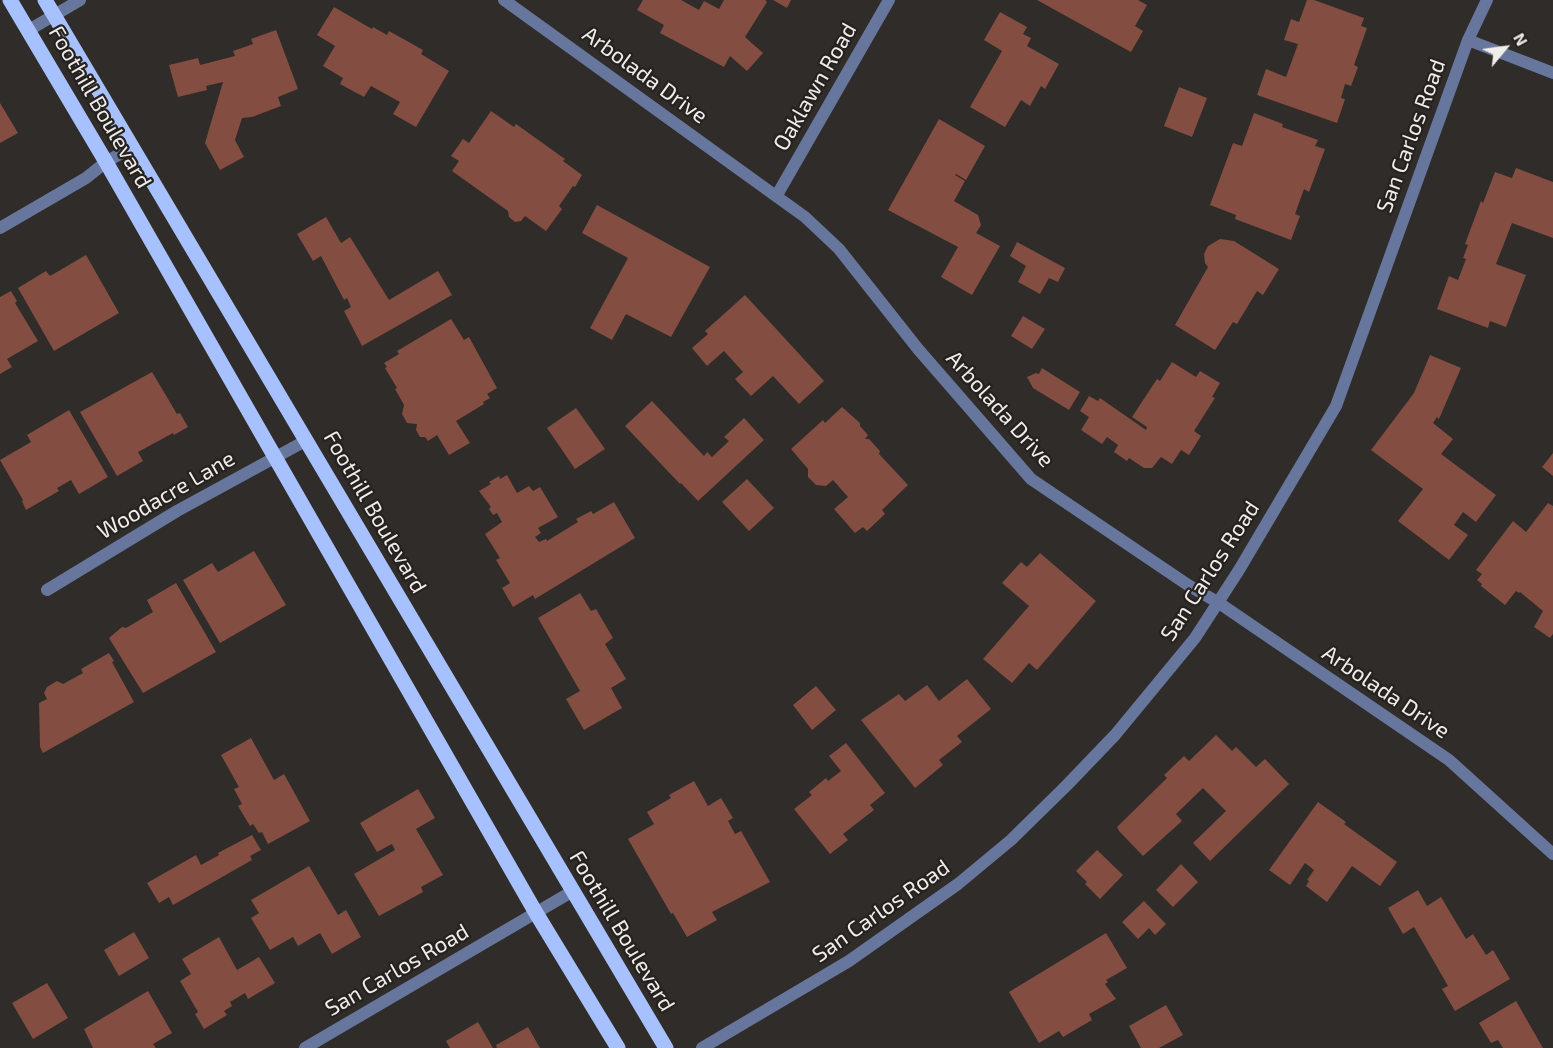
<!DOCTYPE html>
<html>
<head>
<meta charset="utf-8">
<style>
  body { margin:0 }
  #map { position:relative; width:1553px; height:1048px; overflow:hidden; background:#2f2c29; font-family:"Exo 2",sans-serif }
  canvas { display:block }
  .north { position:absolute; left:1475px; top:18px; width:60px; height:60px; -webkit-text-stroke:4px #25221f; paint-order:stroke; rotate:61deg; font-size:16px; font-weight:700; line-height:24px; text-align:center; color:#f0eeeb }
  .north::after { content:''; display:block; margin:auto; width:21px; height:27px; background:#f0eeeb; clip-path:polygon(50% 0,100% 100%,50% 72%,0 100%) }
</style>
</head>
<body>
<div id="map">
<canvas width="1553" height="1048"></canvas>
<div class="north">N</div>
</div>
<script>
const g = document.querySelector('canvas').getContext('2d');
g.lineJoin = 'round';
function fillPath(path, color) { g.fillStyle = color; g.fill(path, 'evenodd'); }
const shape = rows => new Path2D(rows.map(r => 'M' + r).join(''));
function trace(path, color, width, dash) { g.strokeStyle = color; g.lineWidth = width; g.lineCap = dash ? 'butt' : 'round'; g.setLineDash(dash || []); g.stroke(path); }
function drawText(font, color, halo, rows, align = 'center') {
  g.font = font + ' "Exo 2",sans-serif'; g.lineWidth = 4.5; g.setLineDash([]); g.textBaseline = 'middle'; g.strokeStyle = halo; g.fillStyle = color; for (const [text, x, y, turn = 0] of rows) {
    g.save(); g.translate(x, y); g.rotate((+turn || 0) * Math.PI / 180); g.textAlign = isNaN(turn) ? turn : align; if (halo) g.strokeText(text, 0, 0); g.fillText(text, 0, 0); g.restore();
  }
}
const building = shape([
  [643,0,681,0,699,10,704,1,719,9,724,0,765,0,767,2,745,37,763,53,747,71,730,56,724,67,660,33,664,25,637,10],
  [773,0,791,0,787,8],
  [1037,0,1138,0,1147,5,1135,26,1143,31,1131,52],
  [1307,0,1314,0,1364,18,1361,26,1367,28,1354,65,1358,67,1351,86,1345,84,1341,98,1345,99,1337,123,1257,95,1266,69,1286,77,1298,44,1284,40,1291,19,1299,22],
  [334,7,372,29,373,27,387,35,389,31,423,50,421,54,449,71,416,127,393,114,400,102,371,86,364,97,340,84,343,78,323,66,335,46,317,35],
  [1000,12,1027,27,1023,34,1031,38,1027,46,1059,64,1045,89,1041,86,1030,106,1021,100,1005,127,970,107,1002,51,984,40],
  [276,30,298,89,278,97,281,106,252,117,242,118,235,140,244,157,220,170,205,143,223,82,206,86,207,90,178,97,169,65,198,58,200,65,235,56,233,51,253,44,251,39],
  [1179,87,1207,98,1192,137,1164,126],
  [0,103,18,133,0,143],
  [491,111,514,127,516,124,565,159,563,161,582,175,575,187,573,186,559,206,562,209,546,231,525,216,521,221,515,222,509,217,508,211,452,171,459,161,451,156,463,139,469,143],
  [1254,113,1283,124,1282,127,1318,140,1315,146,1325,149,1309,192,1304,189,1295,214,1300,216,1291,240,1235,219,1236,215,1210,205,1233,143,1242,146],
  [939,119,985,146,966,180,956,174,955,175,965,181,954,201,978,215,981,225,976,233,1000,246,972,295,941,277,958,247,888,210],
  [1516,168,1553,182,1553,238,1512,223,1496,264,1526,275,1506,327,1490,321,1488,328,1437,309,1449,276,1458,280,1466,259,1463,258,1468,245,1465,244,1481,201,1483,203,1495,172,1512,178],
  [597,205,710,267,671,337,626,314,612,340,590,328,628,258,582,233],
  [326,217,341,243,350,237,389,300,438,271,452,295,362,346,344,311,351,307,347,298,344,300,321,256,313,261,297,234],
  [1220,239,1234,241,1279,269,1263,295,1257,291,1237,324,1233,322,1215,350,1175,325,1208,267,1205,263,1204,254,1208,246],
  [1017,242,1065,268,1058,282,1049,278,1040,294,1018,282,1026,266,1010,256],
  [86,255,119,313,54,351,18,288,46,271,50,276],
  [11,291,17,301,15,303,38,341,7,359,12,367,0,374,0,297],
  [745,295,824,381,799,404,773,376,751,396,735,379,743,372,724,351,707,366,692,348,708,334,705,331],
  [1023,316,1045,329,1032,349,1011,336],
  [451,319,464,340,469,337,497,388,487,394,490,398,483,402,484,404,456,421,470,443,449,455,437,435,428,441,425,437,420,437,416,430,417,424,407,423,402,414,404,405,395,389,397,388,385,368,387,367,384,363,399,354,397,351],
  [1430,355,1461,368,1439,419,1437,417,1433,423,1453,439,1441,454,1496,495,1476,522,1463,512,1454,525,1468,535,1449,560,1398,521,1423,489,1371,450,1414,393],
  [1172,362,1196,377,1200,371,1220,383,1212,397,1215,398,1194,431,1201,436,1189,455,1181,450,1172,464,1161,457,1152,468,1144,468,1129,458,1127,461,1114,452,1118,445,1107,437,1102,444,1081,430,1089,417,1080,411,1089,396,1098,401,1100,398,1146,430,1147,427,1132,417,1157,379,1160,381],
  [1042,368,1080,392,1069,410,1033,388,1027,377,1036,373,1039,374],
  [152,372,177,414,180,413,188,427,174,435,173,433,138,452,143,461,117,476,80,412],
  [652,401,704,456,707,452,712,457,729,441,724,437,744,418,764,440,698,501,681,483,680,484,625,426],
  [842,407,860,423,860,426,868,435,865,439,869,439,880,451,879,454,908,485,882,510,885,514,867,531,863,527,855,533,834,509,848,497,833,480,826,486,816,485,808,477,808,469,791,449,823,420,825,423],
  [576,408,605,449,575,469,547,428],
  [69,410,108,477,79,494,71,480,57,488,59,491,26,510,22,501,23,500,0,460,31,442,27,435],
  [1553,453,1553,476,1542,467],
  [507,475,517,493,529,486,533,491,540,487,558,517,538,528,541,533,535,537,539,542,546,539,547,541,578,522,576,519,591,511,593,514,614,502,635,538,535,599,533,595,513,607,502,588,510,583,496,560,500,558,485,534,502,522,497,513,493,515,489,509,491,507,479,491,491,484,489,482,499,476,500,479],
  [747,479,774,508,749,531,722,502],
  [1548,503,1553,506,1553,634,1550,638,1534,627,1543,611,1520,592,1519,593,1516,591,1505,605,1481,586,1482,584,1477,580,1482,574,1476,570,1513,521,1526,532],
  [254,551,286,605,220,643,183,580,212,563,218,572],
  [1040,553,1096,601,1037,670,1029,663,1012,683,983,659,1029,606,1002,583,1021,562,1027,567],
  [176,583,216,652,143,693,109,638,122,627,126,628,153,612,147,600],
  [580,593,591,611,596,609,613,638,605,644,626,679,611,688,622,708,584,730,566,699,580,691,538,618],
  [109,653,114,661,112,662,134,702,43,753,40,747,39,703,47,699,44,693,47,687,57,681,63,684,83,673,81,669],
  [967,679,991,709,957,736,962,742,939,760,943,765,915,788,861,720,899,694,905,701,927,685,939,701],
  [816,686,836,710,812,730,793,705],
  [1216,735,1232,751,1236,747,1256,767,1265,759,1289,784,1210,861,1193,843,1226,811,1203,788,1176,814,1182,821,1143,856,1119,831,1117,827,1167,778,1164,775,1184,756,1189,761],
  [251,738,274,780,284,774,310,821,268,844,262,832,259,833,253,824,250,826,238,806,242,804,234,789,239,787,221,755],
  [846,743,885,793,870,805,874,810,843,834,848,840,830,854,794,809,812,795,809,792,826,778,828,781,841,771,829,756],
  [694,781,708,806,721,798,733,818,728,821,735,834,741,831,770,882,712,912,717,920,687,937,673,913,671,914,628,839,654,824,647,812,671,798,669,795],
  [418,789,435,818,416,829,443,875,421,887,423,892,379,916,354,874,395,850,392,844,377,852,360,823],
  [1318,802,1346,822,1344,824,1397,862,1380,886,1352,866,1327,902,1306,886,1309,881,1307,880,1314,870,1305,863,1290,885,1269,870],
  [252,835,261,850,250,856,252,860,173,905,169,897,159,903,147,883,196,855,201,865,219,855,218,853],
  [1097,850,1123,875,1100,899,1085,884,1087,882,1076,871],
  [1181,864,1198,882,1173,907,1156,890],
  [309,866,338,915,346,910,361,937,332,954,320,933,298,946,293,937,270,950,251,918,259,913,251,900],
  [1418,890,1427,906,1441,897,1466,939,1473,934,1486,955,1493,950,1510,979,1455,1011,1442,989,1448,986,1414,927,1403,934,1388,908],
  [1144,901,1166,924,1155,935,1149,928,1138,939,1122,922],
  [134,932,149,958,119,976,104,950],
  [1106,933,1127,968,1106,980,1108,982,1105,984,1116,999,1089,1014,1092,1020,1063,1037,1059,1031,1039,1043,1009,992],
  [219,937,237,970,259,957,275,983,248,999,245,993,230,1002,232,1006,224,1011,227,1015,204,1029,195,1014,198,1012,180,981,191,974,182,959],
  [47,983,68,1018,33,1039,12,1003],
  [148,991,172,1033,153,1044,156,1048,93,1048,84,1029],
  [1516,1001,1543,1048,1503,1048,1498,1040,1491,1043,1479,1023],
  [1166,1005,1183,1035,1159,1048,1141,1048,1129,1026],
  [478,1022,493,1048,450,1048,446,1041],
  [528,1027,540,1048,497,1048,496,1045]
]);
const street = shape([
  [504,0,805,217,839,249,918,349,1031,479,1188,585,1219,603,1449,760,1553,854],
  [29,30,80,0],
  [1468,40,1553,73],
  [777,195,889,0],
  [0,228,86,178,106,162,132,147],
  [47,590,177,511,307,440],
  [305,1048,573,891],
  [702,1048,849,961,958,884,1011,840,1067,785,1115,735,1195,638,1239,570,1336,406,1468,40,1487,0]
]);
const primary = shape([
  [10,0,106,162,536,913,618,1048],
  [45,0,666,1048]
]);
const streetNames = [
  ["Arbolada Drive",645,75,36],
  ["Oaklawn Road",815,87,-60],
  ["Foothill Boulevard",100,107,60],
  ["San Carlos Road",1411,136,-70],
  ["Arbolada Drive",1000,409,48],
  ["Woodacre Lane",166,495,-30],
  ["Foothill Boulevard",375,512,60],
  ["San Carlos Road",1210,571,-57],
  ["Arbolada Drive",1386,692,34],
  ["San Carlos Road",881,911,-35],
  ["Foothill Boulevard",622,931,59],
  ["San Carlos Road",397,970,-30]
];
fillPath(building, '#834d41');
trace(street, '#67769c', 12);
trace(primary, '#a7c0fe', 15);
drawText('22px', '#f0eeeb', '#25221f', streetNames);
</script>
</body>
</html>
